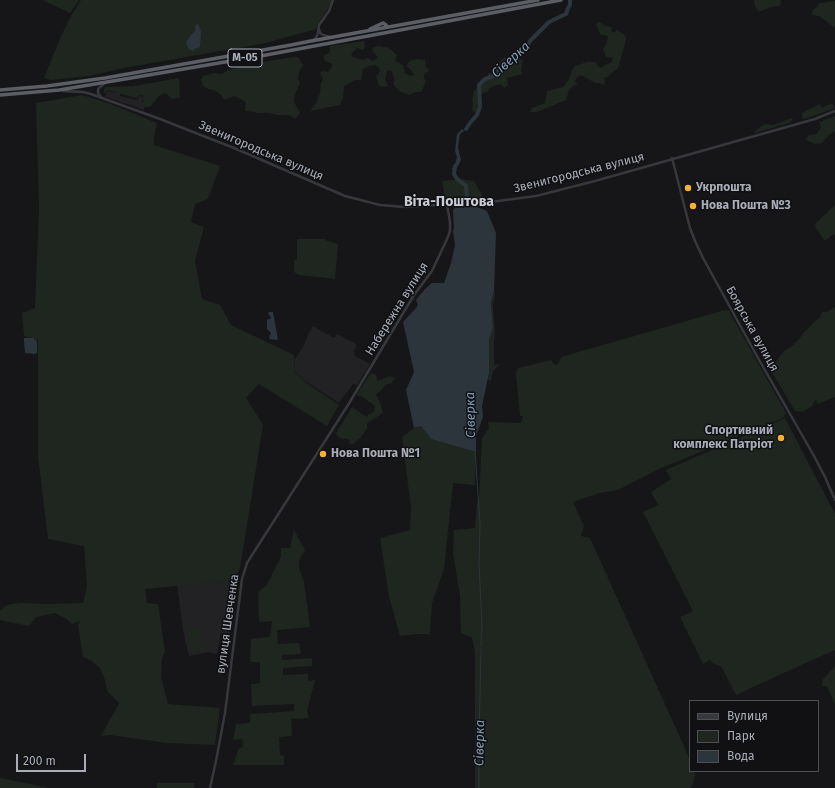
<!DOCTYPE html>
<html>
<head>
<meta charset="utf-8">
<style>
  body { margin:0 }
  #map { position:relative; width:835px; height:788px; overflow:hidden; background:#161618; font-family:"Fira Sans",sans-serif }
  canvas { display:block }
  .legend { position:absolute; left:689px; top:700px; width:130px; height:72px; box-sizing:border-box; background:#111113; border:1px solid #4d4f55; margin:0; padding:5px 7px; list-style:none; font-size:12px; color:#a8adb8 }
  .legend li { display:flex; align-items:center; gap:8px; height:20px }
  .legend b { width:20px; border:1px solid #4d4f55 }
  .scale { position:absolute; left:16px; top:754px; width:70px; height:18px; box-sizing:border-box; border:2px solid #a8adb8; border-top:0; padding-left:5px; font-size:12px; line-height:14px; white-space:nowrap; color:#a8adb8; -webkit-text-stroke:3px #111113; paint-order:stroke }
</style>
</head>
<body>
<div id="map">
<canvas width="835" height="788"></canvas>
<ul class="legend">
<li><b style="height:5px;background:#37383d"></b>Вулиця</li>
<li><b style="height:11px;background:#1e261f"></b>Парк</li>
<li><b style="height:11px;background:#2c353c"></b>Вода</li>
</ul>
<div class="scale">200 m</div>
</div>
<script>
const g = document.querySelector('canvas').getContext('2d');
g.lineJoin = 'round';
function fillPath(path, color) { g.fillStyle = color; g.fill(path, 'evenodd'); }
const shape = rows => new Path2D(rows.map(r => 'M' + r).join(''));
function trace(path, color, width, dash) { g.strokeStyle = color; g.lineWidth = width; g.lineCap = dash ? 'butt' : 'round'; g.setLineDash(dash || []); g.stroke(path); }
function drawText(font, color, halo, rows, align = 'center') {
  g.font = font + ' "Fira Sans",sans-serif'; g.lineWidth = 3; g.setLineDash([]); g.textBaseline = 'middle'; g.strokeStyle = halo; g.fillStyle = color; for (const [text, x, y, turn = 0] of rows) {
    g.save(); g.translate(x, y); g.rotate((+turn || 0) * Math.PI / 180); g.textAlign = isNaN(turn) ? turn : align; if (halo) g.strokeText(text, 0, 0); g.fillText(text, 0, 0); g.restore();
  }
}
const built = shape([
  [108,91,120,93,120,96,136,100,140,96,143,97,142,102,145,103,144,110,106,97,106,93],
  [313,326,334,338,337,334,356,344,356,348,354,351,355,356,370,364,357,385,353,384,339,403,305,381,295,371,295,359,303,347,308,335],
  [235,580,237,582,230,633,221,633,217,654,209,652,189,656,183,630,177,585]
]);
const green = shape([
  [42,0,79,0,70,13],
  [81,0,332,0,327,10,319,22,316,29,266,43,124,68,89,76,51,80,44,78,61,36,72,14],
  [755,0,780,0,781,2,780,6,770,7,759,12,755,6,754,1],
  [835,1,835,28,819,16,812,15,813,10,820,3],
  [600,22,605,26,612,27,611,31,613,33,617,30,625,35,626,39,625,44,618,68,607,77,604,78,605,83,603,85,599,83,595,83,590,80,581,75,577,77,575,82,578,84,573,86,569,90,566,100,537,112,530,112,532,108,545,103,547,91,563,87,569,79,572,70,575,66,587,62,595,62,600,68,612,62,613,58,606,57,603,49,606,45,608,36,600,34,596,24],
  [364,41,365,46,363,50,357,48,351,54,353,57,363,60,368,58,373,61,378,57,373,52,372,48,378,46,389,48,397,55,395,61,403,65,405,73,410,76,414,75,411,70,406,66,410,61,417,59,425,60,426,67,430,70,424,74,424,78,426,82,421,92,415,92,409,95,399,91,394,85,394,78,391,70,387,71,385,80,388,86,384,87,379,86,376,76,380,71,379,67,375,65,369,66,363,69,361,80,355,80,344,86,343,97,340,105,310,111,316,103,320,93,321,83,323,80,320,73,323,71,329,72,332,66,332,64,325,61,323,56,330,52,330,46],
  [293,57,298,57,303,65,299,72,298,79,300,83,295,94,294,102,300,113,295,119,289,115,278,115,267,113,257,113,255,112,245,111,246,102,239,98,234,96,225,100,219,93,214,90,208,89,203,86,201,80,203,76,214,73,222,74,228,70,262,62],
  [504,57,509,59,514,62,519,59,523,60,521,70,522,74,507,78,508,86,504,88,501,84,494,86,490,88,487,92,482,93,478,97,478,105,475,113,472,110,473,103,472,101,474,91,483,80,488,77,488,74,496,71,501,60],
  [179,78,180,98,172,99,165,93,159,96,150,107,144,107,145,103,143,101,143,96,141,95,136,98,108,90,105,94,104,93,104,89,106,87,135,86],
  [82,95,108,103,157,123,154,137,154,145,220,166,208,199,195,204,191,222,204,227,195,261,202,299,220,305,231,325,294,355,295,372,305,382,339,405,327,426,259,384,246,398,263,425,240,568,235,580,145,589,147,603,158,604,165,651,162,659,161,677,163,684,168,704,220,708,215,745,167,743,110,735,101,736,119,703,107,691,105,680,100,668,92,661,83,657,78,625,80,621,72,624,65,618,55,613,36,617,29,626,0,620,0,611,5,606,12,604,21,603,47,604,83,603,87,586,84,546,48,539,38,457,38,340,24,336,22,313,35,308,39,208,36,103],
  [832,103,834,106,833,109,804,119,802,118,802,113,820,104,822,108],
  [835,116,835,131,829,135,822,143,815,144,806,140,809,135,816,134,821,128,819,122],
  [792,118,793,120,789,123,755,133,754,132,760,127,766,124,773,125],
  [459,179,474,181,486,202,446,202,442,181],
  [835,205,835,235,833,234,825,241,816,228,815,224],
  [297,239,325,239,325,240,338,244,335,279,299,275,294,272,294,260,297,260],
  [494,291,495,292,493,307,495,333,494,342,494,364,495,365,500,364,493,371,491,381,488,380,489,373,489,340,493,326,491,303],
  [835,307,835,397,818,404,816,400,815,400,813,404,813,406,802,412,795,411,770,369,784,351,792,346,800,338,804,332,820,317,822,312,827,312],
  [725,310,729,311,786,413,783,418,659,469,618,490,600,493,573,502,584,526,581,536,590,538,683,744,690,761,690,771,694,771,695,775,693,784,690,788,475,788,475,652,472,638,461,633,460,596,453,553,454,530,475,528,477,504,479,499,482,438,489,428,488,422,521,423,523,416,520,416,516,373,518,368,551,360,555,365,558,364,561,357],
  [371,373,376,375,378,381,390,376,395,378,392,383,385,385,381,391,376,394,380,403,383,413,367,423,367,429,360,438,353,444,350,444,349,439,339,438,336,433,352,407,367,417,369,414,374,412,375,406,361,396,358,396,357,394],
  [785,418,835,514,835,650,777,676,736,695,721,666,712,663,710,660,703,664,680,617,693,611,643,512,658,505,651,492,671,479,666,470],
  [421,426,431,439,476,452,475,485,453,483,444,569,432,603,430,634,417,634,400,636,389,597,380,538,410,530,411,508,402,437,414,428],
  [294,530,305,550,299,560,299,568,304,582,310,627,277,630,278,644,299,643,301,654,282,655,282,660,312,658,312,666,283,668,283,675,308,674,308,681,315,680,307,711,309,718,291,719,292,736,279,737,280,755,284,756,284,765,233,765,239,748,243,747,242,739,233,740,236,724,250,723,250,714,294,711,294,704,252,706,251,684,260,683,260,662,250,662,251,639,270,637,272,621,259,622,258,592,267,585,274,570,281,557,281,548,290,548],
  [198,626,203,651,192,654,187,629],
  [835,666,835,705,827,686,822,686,823,679],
  [0,778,10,780,49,788,0,788],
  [157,783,195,783,194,788,136,788,157,788]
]);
const water = shape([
  [198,23,201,32,200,47,194,49,193,51,189,49,186,43,190,36,195,31,195,27],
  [462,129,464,131,460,134,458,147,461,160,457,168,454,170,452,169,454,165,455,164,457,157,455,151,457,134],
  [465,207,477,207,487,211,496,233,494,291,491,303,493,327,489,340,489,373,482,406,483,417,476,436,476,452,431,439,421,426,414,428,406,390,414,372,403,322,416,308,418,305,416,300,425,289,432,283,444,283,451,263,455,245,453,231,454,228,453,210,455,208],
  [269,312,273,312,278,340,270,339,269,337,271,333,267,329,267,320,271,318,270,316,268,314],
  [24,338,33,338,36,340,37,342,37,353,35,354,25,353,24,341]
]);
const stream = shape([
  [475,451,480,523,479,564,482,625,481,646],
  [479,788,479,738,481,649]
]);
const river = shape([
  [466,129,470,123,477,115,480,106,479,85,485,79,499,74,498,70,502,68,506,63,514,58,525,49,531,40,549,22,566,14,568,8,570,5,570,0],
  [455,166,454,174,457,179,466,186,467,197,469,199]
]);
const tertiary = shape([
  [319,29,320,33,323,35,330,37],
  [312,41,316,38,318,33,319,25,329,11,333,0],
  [63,91,83,92,91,94,160,119,234,148,345,196,380,205,405,207,498,201,536,196,595,181,815,119,835,111],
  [101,97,98,93,98,90,99,88,105,83],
  [672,158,690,228,695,241,703,258,758,358,814,456,825,477,835,500],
  [210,788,216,761,225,713,242,579,247,563,348,405,414,295,432,271,447,239,450,231,450,222,447,205]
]);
const trunk = shape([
  [370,29,383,23,386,25,387,27],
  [0,90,47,86,105,78,291,45,311,41,538,0],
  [0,95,59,90,125,79,266,55,561,0]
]);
const markers = [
  [688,188,4,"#f2b134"],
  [693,206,4,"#f2b134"],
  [781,438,4,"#f2b134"],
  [323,454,4,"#f2b134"]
];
const shields = [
  [245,58,34]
];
const shieldNames = [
  ["М-05",245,58]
];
const streetNames = [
  ["Звенигородська вулиця",261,151,23],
  ["Звенигородська вулиця",579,173,-14],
  ["Набережна вулиця",397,309,-58],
  ["Боярська вулиця",752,329,61],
  ["вулиця Шевченка",228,624,-82]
];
const poiNames = [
  ["Укрпошта",696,188],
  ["Нова Пошта №3",701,206],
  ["Спортивний",773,431,"right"],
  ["комплекс Патріот",773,445,"right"],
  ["Нова Пошта №1",331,454]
];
const waterNames = [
  ["Сіверка",511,60,-42],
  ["Сіверка",471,415,-91],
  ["Сіверка",480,743,-89]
];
const quarterNames = [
  ["Віта-Поштова",449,202]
];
fillPath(built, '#222225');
fillPath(green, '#1e261f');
fillPath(water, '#2c353c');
trace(stream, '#2c353c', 1);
trace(river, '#2c353c', 4);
trace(tertiary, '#37383d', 2.5);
trace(trunk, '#5b5e65', 3.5);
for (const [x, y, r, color] of markers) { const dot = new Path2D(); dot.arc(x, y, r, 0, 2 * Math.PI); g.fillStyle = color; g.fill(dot); trace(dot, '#111113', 1.5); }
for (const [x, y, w] of shields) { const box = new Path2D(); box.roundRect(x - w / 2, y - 9, w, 18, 3); g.fillStyle = '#111113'; g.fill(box); trace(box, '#a8adb8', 1); }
drawText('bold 11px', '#a8adb8', null, shieldNames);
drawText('12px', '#a8adb8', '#111113', streetNames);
drawText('bold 12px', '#a8adb8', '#111113', poiNames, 'left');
drawText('italic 13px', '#7f9bb3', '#111113', waterNames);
drawText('bold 14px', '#c9ccd4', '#111113', quarterNames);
</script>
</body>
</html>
